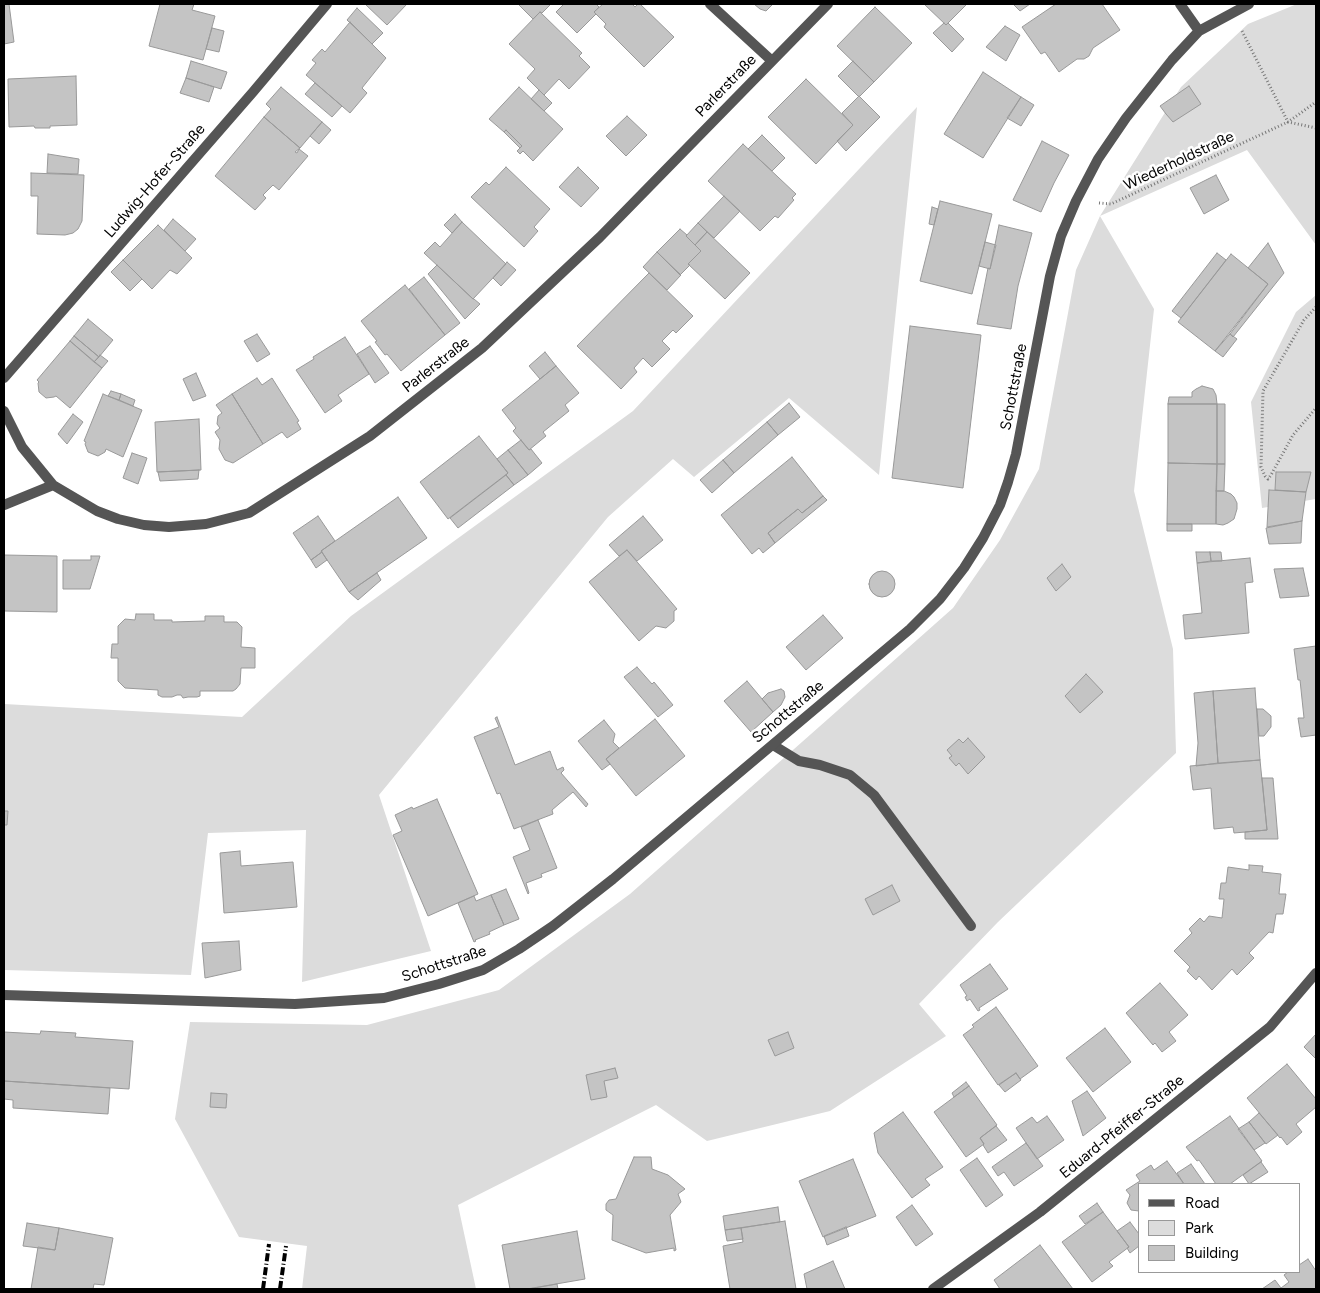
<!DOCTYPE html>
<html>
<head>
<meta charset="utf-8">
<style>
  body { margin:0 }
  #map { position:relative; width:1320px; height:1293px; overflow:hidden; background:#fff; font-family:Figtree,sans-serif }
  canvas { display:block }
  .frame { position:absolute; inset:0; border:5px solid #000; pointer-events:none }
  .legend { position:absolute; left:1138px; top:1183px; width:162px; height:90px; box-sizing:border-box; background:#fff; border:1px solid #999; margin:0; padding:6px 9px; list-style:none; font-size:15px; color:#000 }
  .legend li { display:flex; align-items:center; gap:10px; height:25px }
  .legend b { width:25px; border:1px solid #999 }
</style>
</head>
<body>
<div id="map">
<canvas width="1320" height="1293"></canvas>
<div class="frame"></div>
<ul class="legend">
<li><b style="height:6px;background:#555"></b>Road</li>
<li><b style="height:14px;background:#dcdcdc"></b>Park</li>
<li><b style="height:14px;background:#c4c4c4"></b>Building</li>
</ul>
</div>
<script>
const g = document.querySelector('canvas').getContext('2d');
g.lineJoin = 'round';
function fillPath(path, color) { g.fillStyle = color; g.fill(path, 'evenodd'); }
const shape = rows => new Path2D(rows.map(r => 'M' + r).join(''));
function trace(path, color, width, dash) { g.strokeStyle = color; g.lineWidth = width; g.lineCap = dash ? 'butt' : 'round'; g.setLineDash(dash || []); g.stroke(path); }
function drawText(font, color, halo, rows, align = 'center') {
  g.font = font + ' Figtree,sans-serif'; g.lineWidth = 5; g.setLineDash([]); g.textBaseline = 'middle'; g.strokeStyle = halo; g.fillStyle = color; for (const [text, x, y, turn = 0] of rows) {
    g.save(); g.translate(x, y); g.rotate((+turn || 0) * Math.PI / 180); g.textAlign = isNaN(turn) ? turn : align; if (halo) g.strokeText(text, 0, 0); g.fillText(text, 0, 0); g.restore();
  }
}
const green = shape([
  [1297,4,1316,4,1316,245,1247,150,1100,216,1154,309,1134,491,1173,649,1176,753,998,922,919,1004,946,1036,830,1111,707,1141,656,1105,458,1205,476,1289,302,1289,307,1246,239,1237,175,1119,190,1022,367,1025,499,990,630,894,828,719,953,608,1000,540,1039,469,1076,270,1100,216,1181,87,1248,24],
  [917,107,879,475,789,398,694,477,673,459,608,517,379,795,431,951,302,982,306,830,208,833,191,975,4,970,4,704,242,717,351,616,633,411],
  [1316,295,1316,499,1262,508,1251,402,1296,312]
]);
const building = shape([
  [4,4,9,4,14,42,4,44,4,4],
  [160,4,194,4,192,10,215,16,203,60,149,46,160,4],
  [365,4,407,4,387,25,365,4],
  [518,4,548,4,550,5,542,13,540,12,533,19,518,4],
  [564,4,596,4,599,7,594,12,596,14,577,33,556,12,564,4],
  [603,4,632,4,635,7,638,4,640,4,674,37,644,67,604,27,606,24,594,12,603,4],
  [754,4,773,4,766,11,760,9,754,4],
  [924,4,967,4,946,25,924,4],
  [1013,4,1030,4,1020,11,1013,4],
  [1056,4,1102,4,1120,30,1093,48,1089,56,1084,59,1077,59,1059,72,1045,52,1041,54,1022,27,1056,4],
  [875,7,912,43,874,82,837,46,875,7],
  [357,8,383,33,372,44,347,20,357,8],
  [540,12,582,53,579,56,590,67,569,89,559,79,544,95,527,78,535,69,509,44,540,12],
  [350,22,386,58,362,88,367,93,350,113,306,75,316,63,312,60,322,49,325,52,350,22],
  [944,23,946,25,948,23,964,39,952,52,933,33,944,23],
  [1005,26,1020,35,1006,61,986,47,1005,26],
  [212,28,224,31,219,52,206,49,212,28],
  [191,61,227,72,221,89,186,78,191,61],
  [853,61,874,82,859,97,838,76,853,61],
  [983,72,1021,97,983,158,944,134,983,72],
  [76,76,77,125,50,126,50,128,35,128,34,126,9,127,8,79,76,76],
  [186,78,214,87,209,102,180,93,186,78],
  [806,79,853,125,816,164,768,117,806,79],
  [315,83,342,106,332,117,305,94,315,83],
  [1189,86,1201,104,1173,122,1166,114,1160,106,1189,86],
  [281,87,322,122,300,148,264,117,271,109,266,104,281,87],
  [519,87,563,129,533,161,523,151,520,154,517,151,522,146,506,130,504,132,489,119,519,87],
  [539,90,552,103,544,111,531,99,539,90],
  [859,96,880,117,846,151,837,141,853,125,842,113,859,96],
  [1021,97,1034,105,1021,126,1007,118,1021,97],
  [627,116,647,135,626,156,606,136,627,116],
  [264,117,300,148,295,152,297,153,299,149,308,156,279,190,273,185,263,195,266,198,255,210,215,176,264,117],
  [322,122,331,130,319,144,310,136,322,122],
  [506,130,522,146,520,148,504,132,506,130],
  [762,135,785,158,772,171,748,149,762,135],
  [1042,141,1069,155,1054,183,1041,212,1013,200,1042,141],
  [743,144,796,194,792,198,794,200,778,218,775,216,760,231,708,181,743,144],
  [48,154,79,159,78,174,47,173,48,154],
  [506,167,550,209,534,227,538,231,524,247,471,197,486,182,489,185,506,167],
  [578,167,599,188,581,207,559,187,578,167],
  [31,173,84,175,82,221,78,229,73,233,65,235,37,234,38,196,31,196,31,173],
  [1216,175,1229,200,1204,214,1190,188,1216,175],
  [724,196,740,211,714,238,698,223,724,196],
  [940,201,992,214,972,294,920,281,940,201],
  [932,207,938,209,934,225,929,224,932,207],
  [455,214,462,222,452,233,444,225,455,214],
  [173,219,196,239,185,251,164,230,173,219],
  [462,222,506,264,473,299,424,253,435,242,440,247,462,222],
  [698,223,707,232,695,245,686,236,698,223],
  [158,225,192,258,177,274,170,270,152,289,123,260,158,225],
  [999,225,1032,233,1018,286,1011,329,977,324,988,268,990,269,999,225],
  [680,229,687,235,686,236,701,251,688,264,690,265,680,275,657,252,680,229],
  [707,232,750,273,725,299,688,264,701,251,695,245,707,232],
  [985,242,996,245,990,269,979,266,985,242],
  [1268,243,1284,273,1233,337,1230,334,1268,284,1248,268,1268,243],
  [657,252,681,275,667,290,643,267,657,252],
  [1217,253,1226,260,1181,318,1172,311,1217,253],
  [1231,254,1268,284,1215,351,1178,322,1231,254],
  [123,260,142,279,130,291,111,272,123,260],
  [507,262,516,270,501,286,493,278,507,262],
  [437,265,473,299,474,299,480,304,465,319,428,274,437,265],
  [649,273,693,316,676,333,673,330,662,341,670,349,652,367,643,358,634,368,637,372,621,389,577,346,649,273],
  [424,277,460,323,445,335,409,289,424,277],
  [405,285,445,335,401,371,387,354,385,355,375,342,377,341,361,321,405,285],
  [88,319,113,340,99,357,74,336,88,319],
  [910,326,981,335,963,488,892,478,910,326],
  [257,334,270,354,257,362,244,341,257,334],
  [1230,334,1237,339,1223,357,1215,351,1230,334],
  [74,336,99,357,94,362,70,341,74,336],
  [345,337,369,374,338,395,342,401,325,413,296,370,314,359,313,357,345,337],
  [70,341,102,368,70,408,56,396,54,397,46,398,39,392,38,383,39,382,37,380,70,341],
  [370,346,389,373,375,383,357,354,370,346],
  [545,352,556,366,540,379,529,366,545,352],
  [100,355,108,361,102,368,94,362,100,355],
  [556,366,579,393,565,405,569,411,543,432,546,436,529,450,513,431,516,428,502,410,556,366],
  [196,373,206,396,193,401,183,379,196,373],
  [257,378,262,385,272,378,299,421,297,422,301,429,287,438,282,432,263,444,232,394,257,378],
  [1202,386,1213,389,1216,395,1217,404,1168,404,1169,397,1192,397,1192,392,1196,389,1202,386],
  [111,391,121,394,119,400,108,396,111,391],
  [103,394,142,410,123,457,106,449,105,452,98,456,88,452,85,444,86,442,84,441,103,394],
  [121,394,135,400,133,406,119,400,121,394],
  [232,394,263,444,233,463,225,460,219,449,220,440,215,432,220,428,217,424,218,416,222,413,216,405,232,394],
  [789,403,800,417,778,435,767,422,789,403],
  [1168,404,1217,404,1217,464,1168,463,1168,404],
  [1217,404,1225,404,1225,464,1217,464,1217,404],
  [73,414,83,422,67,444,58,434,73,414],
  [199,419,201,470,157,472,155,422,199,419],
  [767,422,778,435,734,473,723,460,767,422],
  [479,436,508,473,448,519,420,482,479,436],
  [521,440,529,450,531,449,542,463,528,475,508,450,521,440],
  [508,450,528,475,514,485,506,475,508,473,497,459,508,450],
  [132,453,147,458,138,484,123,478,132,453],
  [792,457,823,496,802,513,798,509,768,533,775,543,763,553,759,548,752,554,721,515,792,457],
  [723,460,734,473,712,493,700,480,723,460],
  [1168,463,1217,464,1216,524,1167,524,1168,463],
  [1217,464,1225,464,1224,491,1216,491,1217,464],
  [199,470,198,479,160,481,158,472,199,470],
  [1276,472,1311,472,1306,492,1275,490,1276,472],
  [506,475,514,485,458,528,450,518,506,475],
  [1269,490,1306,492,1302,521,1267,527,1269,490],
  [1216,491,1224,491,1231,494,1234,497,1237,503,1237,509,1234,519,1228,523,1223,525,1216,524,1216,491],
  [823,496,827,500,775,543,768,533,798,509,802,513,823,496],
  [398,497,427,538,349,592,321,551,398,497],
  [318,516,335,541,321,551,322,552,311,560,293,533,318,516],
  [643,516,663,540,637,561,627,550,619,556,609,545,643,516],
  [1302,521,1301,543,1269,544,1266,528,1302,521],
  [1167,524,1192,524,1192,531,1167,531,1167,524],
  [627,550,677,609,674,611,674,621,666,628,656,626,639,641,589,582,627,550],
  [322,552,327,560,316,568,311,560,322,552],
  [1196,552,1210,552,1211,561,1197,563,1196,552],
  [1210,552,1221,552,1222,561,1211,561,1210,552],
  [4,555,57,556,57,612,4,611,4,555],
  [91,556,100,556,90,589,63,589,63,560,91,560,91,556],
  [1250,558,1253,582,1245,583,1249,633,1185,639,1183,615,1202,613,1197,563,1250,558],
  [1062,564,1071,577,1056,591,1047,578,1062,564],
  [1303,568,1309,596,1280,598,1274,569,1303,568],
  '869 584a13 13 0 1 1 26 0a13 13 0 1 1-26 0Z',
  [377,573,381,580,358,600,349,592,377,573],
  [136,614,154,614,154,620,172,620,172,622,205,621,205,616,224,616,224,622,237,622,242,627,241,647,255,648,255,668,241,668,240,684,236,689,233,691,200,691,200,696,197,697,188,697,183,698,181,695,177,695,172,697,162,697,158,695,158,690,125,688,118,681,118,658,111,658,112,644,118,644,118,626,125,619,135,620,136,614],
  [823,615,843,638,806,670,786,647,823,615],
  [1316,646,1316,735,1301,737,1298,718,1304,718,1300,680,1298,680,1294,649,1316,646],
  [637,667,652,684,654,682,673,705,658,717,624,677,637,667],
  [1086,674,1103,692,1080,713,1065,696,1086,674],
  [747,681,773,712,751,732,724,701,747,681],
  [1255,688,1260,760,1218,763,1213,691,1255,688],
  [781,689,784,691,785,697,781,705,773,712,762,699,768,693,781,689],
  [1213,691,1218,763,1196,766,1198,743,1194,693,1213,691],
  [1257,709,1263,709,1271,716,1271,727,1264,736,1259,736,1257,709],
  [497,717,515,765,550,751,557,770,563,767,564,770,561,773,588,804,586,807,573,792,552,810,553,814,514,829,500,793,497,794,474,737,499,727,495,718,497,717],
  [655,719,685,756,636,796,606,759,655,719],
  [604,720,615,734,613,742,619,748,606,759,610,764,602,770,578,741,604,720],
  [968,738,985,757,968,774,959,763,956,766,949,758,952,756,947,750,959,739,963,743,968,738],
  [1260,760,1267,830,1234,833,1233,827,1214,829,1211,788,1193,790,1190,766,1260,760],
  [1262,778,1273,778,1278,839,1245,839,1245,832,1267,830,1262,778],
  [437,799,478,894,428,916,393,835,402,831,395,815,412,807,413,809,437,799],
  [4,811,8,811,7,825,4,825,4,811],
  [538,820,557,868,541,874,542,877,526,883,529,893,528,894,513,857,530,850,521,827,538,820],
  [240,851,241,866,293,862,297,907,224,913,220,853,240,851],
  [1249,865,1263,866,1262,872,1281,874,1279,894,1286,894,1283,914,1276,914,1273,933,1269,932,1249,953,1254,958,1237,975,1232,969,1212,990,1199,976,1196,980,1187,971,1190,967,1174,951,1192,933,1189,929,1200,918,1204,922,1209,916,1222,918,1224,899,1219,899,1221,883,1226,883,1228,867,1249,870,1249,865],
  [892,885,900,901,873,915,865,899,892,885],
  [506,889,519,919,504,925,491,895,506,889],
  [491,895,504,925,489,932,490,934,475,940,476,941,474,942,458,903,474,896,476,901,491,895],
  [239,941,241,970,205,978,202,943,239,941],
  [990,964,1008,989,979,1008,980,1010,978,1011,970,999,967,1001,965,997,967,996,960,985,990,964],
  [1160,983,1188,1015,1169,1032,1176,1041,1162,1052,1155,1043,1153,1045,1126,1013,1160,983],
  [996,1007,1038,1066,1020,1079,1016,1073,998,1085,963,1035,974,1027,972,1025,996,1007],
  [1105,1028,1131,1062,1093,1092,1066,1058,1105,1028],
  [41,1031,76,1033,75,1037,133,1041,129,1089,4,1081,4,1032,40,1034,41,1031],
  [788,1032,794,1048,775,1056,768,1040,788,1032],
  [1316,1034,1316,1059,1304,1047,1316,1034],
  [1287,1064,1316,1099,1316,1107,1296,1124,1302,1132,1287,1145,1281,1137,1280,1138,1247,1098,1287,1064],
  [615,1068,618,1078,604,1081,607,1097,591,1100,586,1075,615,1068],
  [1016,1073,1021,1080,1005,1092,999,1085,1016,1073],
  [4,1081,110,1088,108,1114,13,1108,13,1100,4,1099,4,1081],
  [966,1082,969,1086,954,1097,952,1093,966,1082],
  [969,1086,997,1125,980,1138,984,1144,966,1157,934,1112,969,1086],
  [1087,1091,1106,1118,1083,1136,1072,1101,1087,1091],
  [211,1093,227,1094,226,1108,210,1107,211,1093],
  [903,1112,943,1167,925,1179,930,1185,912,1198,878,1153,874,1133,903,1112],
  [1259,1113,1278,1135,1266,1144,1249,1122,1259,1113],
  [1047,1116,1064,1140,1037,1159,1016,1128,1032,1117,1037,1123,1047,1116],
  [1230,1116,1262,1161,1230,1184,1216,1184,1199,1160,1197,1161,1186,1147,1230,1116],
  [1249,1122,1265,1143,1254,1150,1238,1129,1249,1122],
  [996,1126,1007,1140,988,1153,983,1145,984,1144,980,1138,996,1126],
  [1026,1143,1043,1166,1014,1186,1004,1172,998,1176,992,1167,1026,1143],
  [634,1157,651,1157,652,1169,668,1175,685,1189,678,1194,681,1202,670,1215,676,1250,674,1251,674,1248,646,1253,612,1240,613,1215,606,1210,606,1204,609,1200,616,1199,634,1157],
  [977,1158,1003,1195,986,1207,960,1170,977,1158],
  [853,1159,876,1216,823,1237,799,1181,853,1159],
  [1167,1161,1184,1184,1139,1184,1139,1211,1131,1210,1127,1203,1130,1195,1126,1190,1140,1181,1136,1175,1151,1165,1154,1170,1167,1161],
  [1261,1162,1268,1172,1249,1184,1243,1175,1261,1162],
  [1191,1164,1205,1184,1184,1184,1177,1173,1191,1164],
  [1097,1203,1103,1212,1085,1224,1079,1216,1097,1203],
  [912,1205,933,1234,916,1246,896,1217,912,1205],
  [778,1207,780,1222,725,1230,723,1216,778,1207],
  [1103,1212,1129,1247,1109,1262,1113,1266,1092,1282,1062,1242,1103,1212],
  [785,1221,796,1289,730,1289,723,1246,743,1242,741,1228,785,1221],
  [1130,1222,1139,1234,1139,1246,1130,1253,1127,1248,1129,1247,1117,1231,1130,1222],
  [27,1223,59,1228,55,1250,23,1246,27,1223],
  [846,1227,849,1236,827,1245,824,1236,846,1227],
  [59,1228,113,1238,104,1285,94,1284,93,1289,31,1289,38,1247,55,1250,59,1228],
  [741,1228,743,1239,727,1241,725,1230,741,1228],
  [577,1231,585,1279,527,1289,510,1289,502,1245,577,1231],
  [1040,1245,1073,1289,1000,1289,994,1280,1040,1245],
  [1308,1259,1316,1271,1316,1289,1262,1289,1275,1280,1281,1288,1289,1282,1284,1275,1288,1272,1299,1272,1299,1265,1308,1259],
  [833,1261,845,1289,807,1289,804,1274,833,1261],
  [557,1284,558,1289,529,1289,557,1284]
]);
const path = shape([
  [1242,31,1288,122,1316,128],
  [1099,203,1111,204,1288,122,1316,102],
  [1316,307,1304,320,1263,391,1261,467,1265,476,1268,479,1271,475,1293,435,1316,408]
]);
const lane = shape([
  [773,745,799,761,820,765,850,775,874,795,971,926]
]);
const street = shape([
  [710,4,772,61],
  [1180,4,1199,31],
  [4,378,253,92,327,4],
  [4,411,22,447,53,485,97,511,118,519,144,525,169,527,206,524,249,513,370,436,482,348,600,237,828,4],
  [4,505,53,485],
  [4,995,295,1004,384,998,439,984,483,970,519,949,553,926,613,879,910,629,940,599,964,568,983,538,1000,505,1008,482,1016,454,1050,276,1061,236,1076,201,1098,159,1126,118,1172,60,1199,31,1249,4],
  [933,1289,1040,1212,1270,1027,1316,973]
]);
const rail = shape([
  [263,1289,269,1244],
  [280,1289,286,1246]
]);
const streetNames = [
  ["Parlerstraße",726,86,-46],
  ["Wiederholdstraße",1179,161,-25],
  ["Ludwig-Hofer-Straße",155,181,-49],
  ["Parlerstraße",436,365,-38],
  ["Schottstraße",1014,387,-79],
  ["Schottstraße",788,712,-40],
  ["Schottstraße",444,964,-18],
  ["Eduard-Pfeiffer-Straße",1122,1127,-39]
];
fillPath(green, '#dcdcdc');
fillPath(building, '#c4c4c4');
trace(building, '#999', 1);
trace(path, '#777', 3, [1, 2.5]);
trace(lane, '#555', 10);
trace(street, '#555', 10);
trace(rail, '#000', 4, [8, 2.5, 1, 2.5]);
drawText('15px', '#000', '#fff', streetNames);
</script>
</body>
</html>
